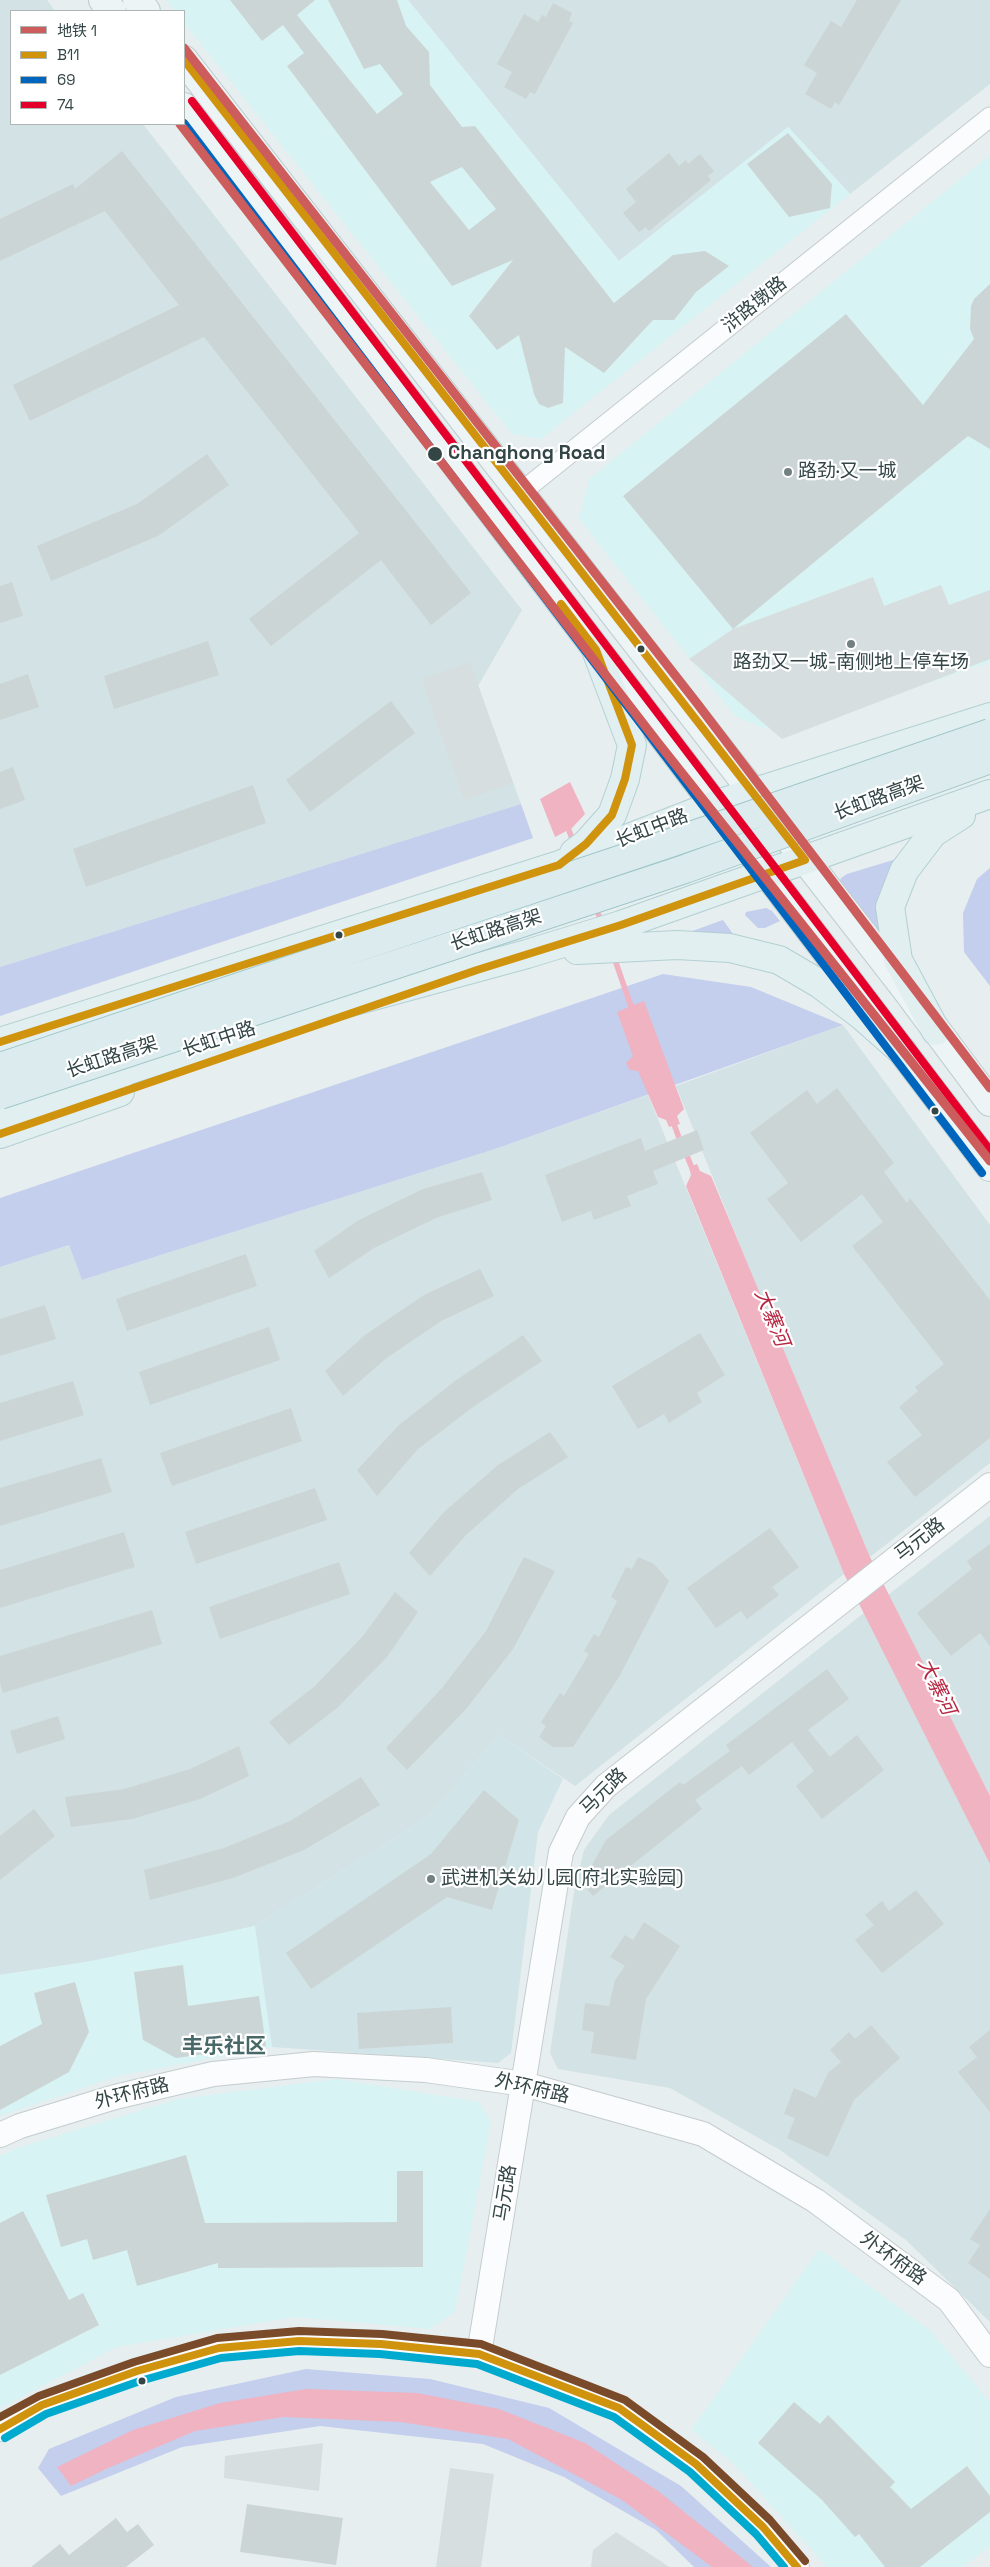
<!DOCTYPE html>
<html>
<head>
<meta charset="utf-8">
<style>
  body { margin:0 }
  #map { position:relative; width:990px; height:2567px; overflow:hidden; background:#e6eef0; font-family:"Space Grotesk","Noto Sans SC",sans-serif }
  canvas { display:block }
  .legend { position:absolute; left:10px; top:10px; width:175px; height:115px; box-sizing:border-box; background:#fff; border:1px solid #adb5b5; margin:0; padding:6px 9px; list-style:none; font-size:15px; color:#334545 }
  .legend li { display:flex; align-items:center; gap:10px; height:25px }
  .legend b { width:25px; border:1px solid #adb5b5 }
</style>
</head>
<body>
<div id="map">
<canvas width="990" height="2567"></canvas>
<ul class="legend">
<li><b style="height:6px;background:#cd5c5c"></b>地铁 1</li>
<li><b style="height:6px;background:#d0930e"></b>B11</li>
<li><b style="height:6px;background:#0065bd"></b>69</li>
<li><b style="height:6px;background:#e4002b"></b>74</li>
</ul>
</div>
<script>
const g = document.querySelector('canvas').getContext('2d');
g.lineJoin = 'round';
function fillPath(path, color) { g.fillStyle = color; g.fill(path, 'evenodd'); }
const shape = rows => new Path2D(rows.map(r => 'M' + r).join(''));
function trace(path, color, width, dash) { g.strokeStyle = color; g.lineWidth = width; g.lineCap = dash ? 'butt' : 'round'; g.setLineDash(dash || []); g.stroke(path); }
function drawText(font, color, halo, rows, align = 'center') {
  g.font = font + ' "Space Grotesk","Noto Sans SC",sans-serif'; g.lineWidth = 4.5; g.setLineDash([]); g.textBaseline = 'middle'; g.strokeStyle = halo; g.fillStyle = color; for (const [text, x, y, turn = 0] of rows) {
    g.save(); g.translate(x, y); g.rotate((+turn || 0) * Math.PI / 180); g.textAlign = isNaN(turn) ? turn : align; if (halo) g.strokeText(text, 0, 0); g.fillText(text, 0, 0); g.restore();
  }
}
const residential = shape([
  [0,0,47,0,55,11,11,11,11,124,143,124,522,610,478,686,521,804,0,967],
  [408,0,990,0,990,84,850,194,788,127,619,261],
  [843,1025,990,1225,990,1463,870,1557,775,1332,676,1086],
  [648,1095,844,1574,575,1786,499,1735,427,1818,255,1926,92,1961,0,1975,0,1267,69,1245,82,1280,498,1148],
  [990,1516,990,1796,888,1595],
  [865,1612,990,1864,990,2322,906,2240,780,2150,670,2088,558,2069,550,2053,574,1892,584,1850,609,1815]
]);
const commercial = shape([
  [166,0,408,0,619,261,788,127,850,194,541,439,512,434,184,23,184,11,175,11],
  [990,155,990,662,796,729,762,728,735,716,579,519,589,479],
  [255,1926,272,2047,118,2076,0,2116,0,1975,92,1961],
  [337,2079,479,2102,491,2122,455,2312,430,2329,295,2317,117,2347,0,2408,0,2156,17,2148,178,2099],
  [819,2249,931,2331,990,2402,990,2546,963,2567,827,2567,733,2463,691,2430]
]);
const education = shape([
  [499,1735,563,1779,538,1832,511,2053,498,2063,272,2047,255,1926,427,1818]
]);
const green = shape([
  [521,804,533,838,0,1016,0,967],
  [913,854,879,947,837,890,841,878,847,874],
  [990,868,990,986,964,952,963,913,977,879],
  [766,908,772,911,780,921,765,928,758,928,745,915,746,912],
  [723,920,736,938,684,934],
  [663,974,751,987,843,1025,498,1148,82,1280,69,1245,0,1267,0,1198],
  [306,2369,430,2379,549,2408,681,2486,771,2567,694,2567,656,2530,564,2477,483,2444,320,2426,182,2447,61,2496,38,2468,49,2449,176,2397]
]);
const parking = shape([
  [873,577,884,606,941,585,949,605,990,590,990,659,782,739,689,659,733,629],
  [470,662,513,783,464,800,422,679],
  [323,2443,319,2491,224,2478,225,2456],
  [450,2468,494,2474,481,2567,436,2567],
  [616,2532,668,2566,669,2567,591,2567,593,2550]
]);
const water = shape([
  [570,782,585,814,572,828,555,837,540,799],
  [644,1001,684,1109,677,1116,680,1124,669,1127,666,1120,658,1117,638,1071,630,1070,626,1063,633,1056,617,1012],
  [697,1164,700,1171,711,1176,870,1557,990,1796,990,1864,844,1574,686,1186,691,1175,689,1167],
  [306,2389,417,2393,499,2409,585,2443,658,2491,753,2567,712,2567,622,2500,508,2439,401,2422,284,2417,195,2431,106,2469,71,2486,57,2467,133,2430,220,2403]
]);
const stream = shape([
  [567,825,574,844],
  [595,905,602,924],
  [614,957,633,1012],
  [672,1119,681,1143],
  [685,1151,694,1173]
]);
const building = shape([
  [230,0,315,0,297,15,377,114,403,94,380,64,364,69,328,0,397,0,406,26,429,52,430,85,462,127,475,126,614,303,673,255,705,251,729,266,696,292,674,320,653,320,604,373,565,347,563,403,548,408,539,404,534,394,519,335,497,350,469,316,513,260,452,286,287,66,304,53,283,25,262,41],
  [462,167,496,209,469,230,430,182],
  [857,0,901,0,839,105,835,102,831,109,805,94,817,73,804,65,831,21,841,27],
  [553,3,572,13,569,21,573,23,535,94,530,92,526,99,504,87,512,72,497,64,524,14,538,22,542,15,546,17],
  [788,133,832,184,830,208,789,217,747,164],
  [122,151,471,593,431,625,381,560,271,646,249,619,359,533,204,337,30,421,13,385,179,305,105,211,0,261,0,219,73,184,75,189],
  [669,153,679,166,686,160,688,164,700,154,714,171,708,176,711,180,649,231,646,227,639,232,623,213,636,202,626,189],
  [990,284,990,449,968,436,733,629,623,496,846,314,923,405,974,339,970,329,971,306,974,299],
  [207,454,229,485,158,536,51,581,37,546,137,504],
  [12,582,23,616,0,623,0,586],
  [208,641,219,675,114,709,104,676],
  [28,674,39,707,0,720,0,684],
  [391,701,415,733,310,812,286,780],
  [13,767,25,800,0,809,0,772],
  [253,785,266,823,86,887,73,849],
  [837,1088,894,1163,884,1172,907,1203,910,1198,990,1300,990,1438,915,1497,887,1462,922,1435,899,1407,918,1391,915,1387,944,1364,852,1246,883,1222,862,1194,801,1242,767,1199,788,1183,750,1133,807,1090,817,1104],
  [697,1130,704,1150,653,1171,658,1184,627,1196,631,1206,594,1220,591,1211,562,1222,545,1175,641,1138,645,1151],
  [482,1172,492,1200,436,1218,374,1248,329,1278,314,1251,359,1220,423,1189],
  [246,1254,257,1286,127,1331,116,1299],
  [480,1269,494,1296,441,1321,384,1360,343,1396,325,1371,365,1335,424,1295],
  [45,1305,56,1339,0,1356,0,1319],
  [269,1327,280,1360,150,1405,139,1372],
  [700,1333,725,1375,697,1393,702,1402,669,1423,664,1414,638,1429,612,1386],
  [523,1335,542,1361,473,1407,418,1449,377,1496,357,1470,399,1425,455,1381],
  [73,1381,84,1415,0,1441,0,1403],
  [291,1408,302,1441,172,1486,160,1453],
  [550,1432,568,1457,518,1489,466,1535,430,1576,409,1553,444,1512,498,1465],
  [101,1458,112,1492,0,1526,0,1488],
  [315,1488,327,1520,196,1564,185,1532],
  [770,1528,799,1567,772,1587,779,1595,747,1619,741,1611,716,1628,687,1588],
  [124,1532,135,1567,0,1608,0,1570],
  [990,1544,990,1646,980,1633,951,1656,917,1613,972,1569,967,1561],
  [524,1557,555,1571,513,1649,466,1709,407,1770,386,1748,442,1688,486,1631],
  [638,1557,654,1564,669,1581,619,1677,573,1747,553,1747,539,1737,546,1726,541,1722,560,1693,564,1696,589,1654,584,1651,594,1634,599,1637,617,1601,611,1597,626,1567,632,1569],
  [339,1562,350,1594,220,1639,209,1607],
  [395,1592,418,1612,387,1657,337,1708,289,1745,269,1722,315,1686,363,1636],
  [152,1610,162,1644,3,1693,0,1683,0,1656],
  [827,1669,849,1699,808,1730,830,1757,857,1735,884,1770,822,1819,796,1786,814,1771,792,1742,749,1775,742,1766,695,1800,702,1809,593,1896,582,1883,606,1840,680,1782,683,1785,730,1751,726,1745],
  [58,1716,65,1739,17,1754,10,1731],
  [239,1746,249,1776,200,1799,132,1819,71,1827,65,1797,124,1789,190,1769],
  [361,1777,380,1805,304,1850,233,1878,150,1900,144,1870,224,1848,290,1821],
  [484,1790,519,1820,492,1910,447,1897,311,1989,286,1953,431,1854],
  [34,1809,55,1836,0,1880,0,1836],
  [916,1890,944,1924,882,1973,855,1940,874,1925,865,1915,882,1901,889,1911],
  [644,1922,680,1946,646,1999,636,2060,591,2053,594,2032,582,2030,585,2003,609,2006,615,1980,625,1966,610,1957,625,1935,633,1940],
  [183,1965,188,2006,259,1996,266,2046,176,2058,143,2040,134,1972],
  [75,1982,89,2032,69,2072,0,2110,0,2046,42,2024,34,1993],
  [451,2007,453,2043,359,2049,357,2013],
  [871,2025,900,2058,854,2100,828,2157,787,2138,795,2118,784,2114,794,2088,816,2098,828,2073,841,2062,830,2050,849,2032,855,2039],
  [990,2030,990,2112,958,2072,977,2057,969,2047],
  [186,2155,205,2223,397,2222,397,2171,423,2171,423,2267,218,2268,218,2263,137,2286,127,2250,93,2260,87,2239,61,2247,46,2195],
  [990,2209,990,2279,968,2263,980,2245,970,2239],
  [23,2211,69,2300,83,2293,99,2325,0,2375,0,2223],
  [794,2402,820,2424,828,2415,895,2482,890,2487,911,2509,967,2466,990,2496,990,2512,920,2567,885,2567,859,2534,855,2537,822,2500,758,2443],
  [247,2504,343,2518,336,2565,240,2552],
  [116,2518,127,2532,138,2524,154,2545,126,2567,31,2567,60,2544,69,2555]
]);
const minor = shape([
  [519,494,990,117]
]);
const tertiary = shape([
  [0,2135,20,2126,115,2097,213,2074,314,2064,426,2070,524,2084,703,2134,816,2201,949,2300,990,2355],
  [479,2354,561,1852,578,1817,606,1786,990,1485],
  [0,2429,42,2405,137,2371,219,2348,299,2341,381,2344,479,2354,619,2408,696,2464,763,2527,797,2567]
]);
const secondary = shape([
  [103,0,112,11],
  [137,0,146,11],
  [184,60,905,988,990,1102],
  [184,107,990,1167]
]);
const primary = shape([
  [574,853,586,844,612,815,625,779,632,745,596,650],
  [577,950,677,945,730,948,779,960,820,984,861,1015,903,1052],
  [936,1031,898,960,890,907,904,871,933,833,961,815],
  [0,1042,559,865,714,805,990,717],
  [0,1112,270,1024,527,954,621,925,990,794],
  [0,1134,120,1092]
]);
const trunkBridge = shape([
  [0,1067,670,843,990,733],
  [0,1095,685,869,990,759]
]);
const bus1 = shape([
  [0,1042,559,865,586,844,612,815,625,779,632,745,596,650,561,604],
  [0,1134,477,970,621,925,805,860,184,60],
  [0,2429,42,2405,137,2371,219,2348,299,2341,381,2344,479,2354,619,2408,696,2464,763,2527,797,2567]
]);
const bus2 = shape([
  [184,123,982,1173]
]);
const bus3 = shape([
  [192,101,990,1150]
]);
const bus4 = shape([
  [5,2438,46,2414,140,2381,221,2358,299,2351,380,2354,477,2364,614,2417,690,2472,756,2534,784,2567]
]);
const bus5 = shape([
  [0,2417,39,2396,134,2362,217,2338,299,2331,382,2334,481,2344,625,2400,703,2457,770,2520,805,2561]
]);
const metro1 = shape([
  [184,48,696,702,990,1088],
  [180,124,659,744,990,1161]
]);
const markers = [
  [435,454,8,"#334545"],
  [788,472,5,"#728081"],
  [851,644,5,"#728081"],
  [641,649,4.5,"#334545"],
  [339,935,4.5,"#334545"],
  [935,1111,4.5,"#334545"],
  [431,1879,5,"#728081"],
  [142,2381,4.5,"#334545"]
];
const streetNames = [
  ["浒路墩路",755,305,-39],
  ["长虹路高架",879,799,-20],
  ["长虹中路",652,829,-21],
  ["长虹路高架",496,931,-18],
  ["长虹中路",219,1040,-18],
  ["长虹路高架",112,1058,-18],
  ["马元路",920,1540,-38],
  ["马元路",604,1792,-45],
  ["外环府路",532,2089,13],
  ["外环府路",132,2094,-14],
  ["马元路",506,2193,-81],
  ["外环府路",893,2259,36]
];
const stopNames = [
  ["Changhong Road",448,454]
];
const poiNames = [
  ["路劲·又一城",798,472],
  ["路劲又一城-南侧地上停车场",851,663,"center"],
  ["武进机关幼儿园(府北实验园)",441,1879]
];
const waterNames = [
  ["大寨河",771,1318,68],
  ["大寨河",936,1687,64]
];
const quarterNames = [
  ["丰乐社区",224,2047]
];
fillPath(residential, '#d3e2e4');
fillPath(commercial, '#d8f3f3');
fillPath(education, '#d1e4e7');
fillPath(green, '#c4ceed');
fillPath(parking, '#d6dedf');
fillPath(water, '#f0b3c1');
trace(stream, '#f0b3c1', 5.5);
fillPath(building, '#ccd5d6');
trace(minor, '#c4cccd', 21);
trace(tertiary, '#c4cccd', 26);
trace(secondary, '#beced0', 30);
trace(primary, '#b2d0d3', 30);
trace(minor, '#fbfcfd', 19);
trace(tertiary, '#fbfcfd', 24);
trace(secondary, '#edf4f6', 28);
trace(primary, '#e2eff0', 28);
trace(trunkBridge, '#a0c7c9', 30, []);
trace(trunkBridge, '#dcecee', 28);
trace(bus1, '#d0930e', 8);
trace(bus2, '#0065bd', 8);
trace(bus3, '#e4002b', 8);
trace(bus4, '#00a9ce', 8);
trace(bus5, '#7a4b2a', 8);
trace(metro1, '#cd5c5c', 9);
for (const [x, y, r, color] of markers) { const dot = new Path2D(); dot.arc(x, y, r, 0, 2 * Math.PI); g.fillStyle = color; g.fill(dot); trace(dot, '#fff', 2); }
drawText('19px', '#334545', '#fff', streetNames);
drawText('bold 19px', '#334545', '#fff', stopNames, 'left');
drawText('19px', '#334545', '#fff', poiNames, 'left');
drawText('italic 20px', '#b62742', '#fff', waterNames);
drawText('bold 21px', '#496868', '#fff', quarterNames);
</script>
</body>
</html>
